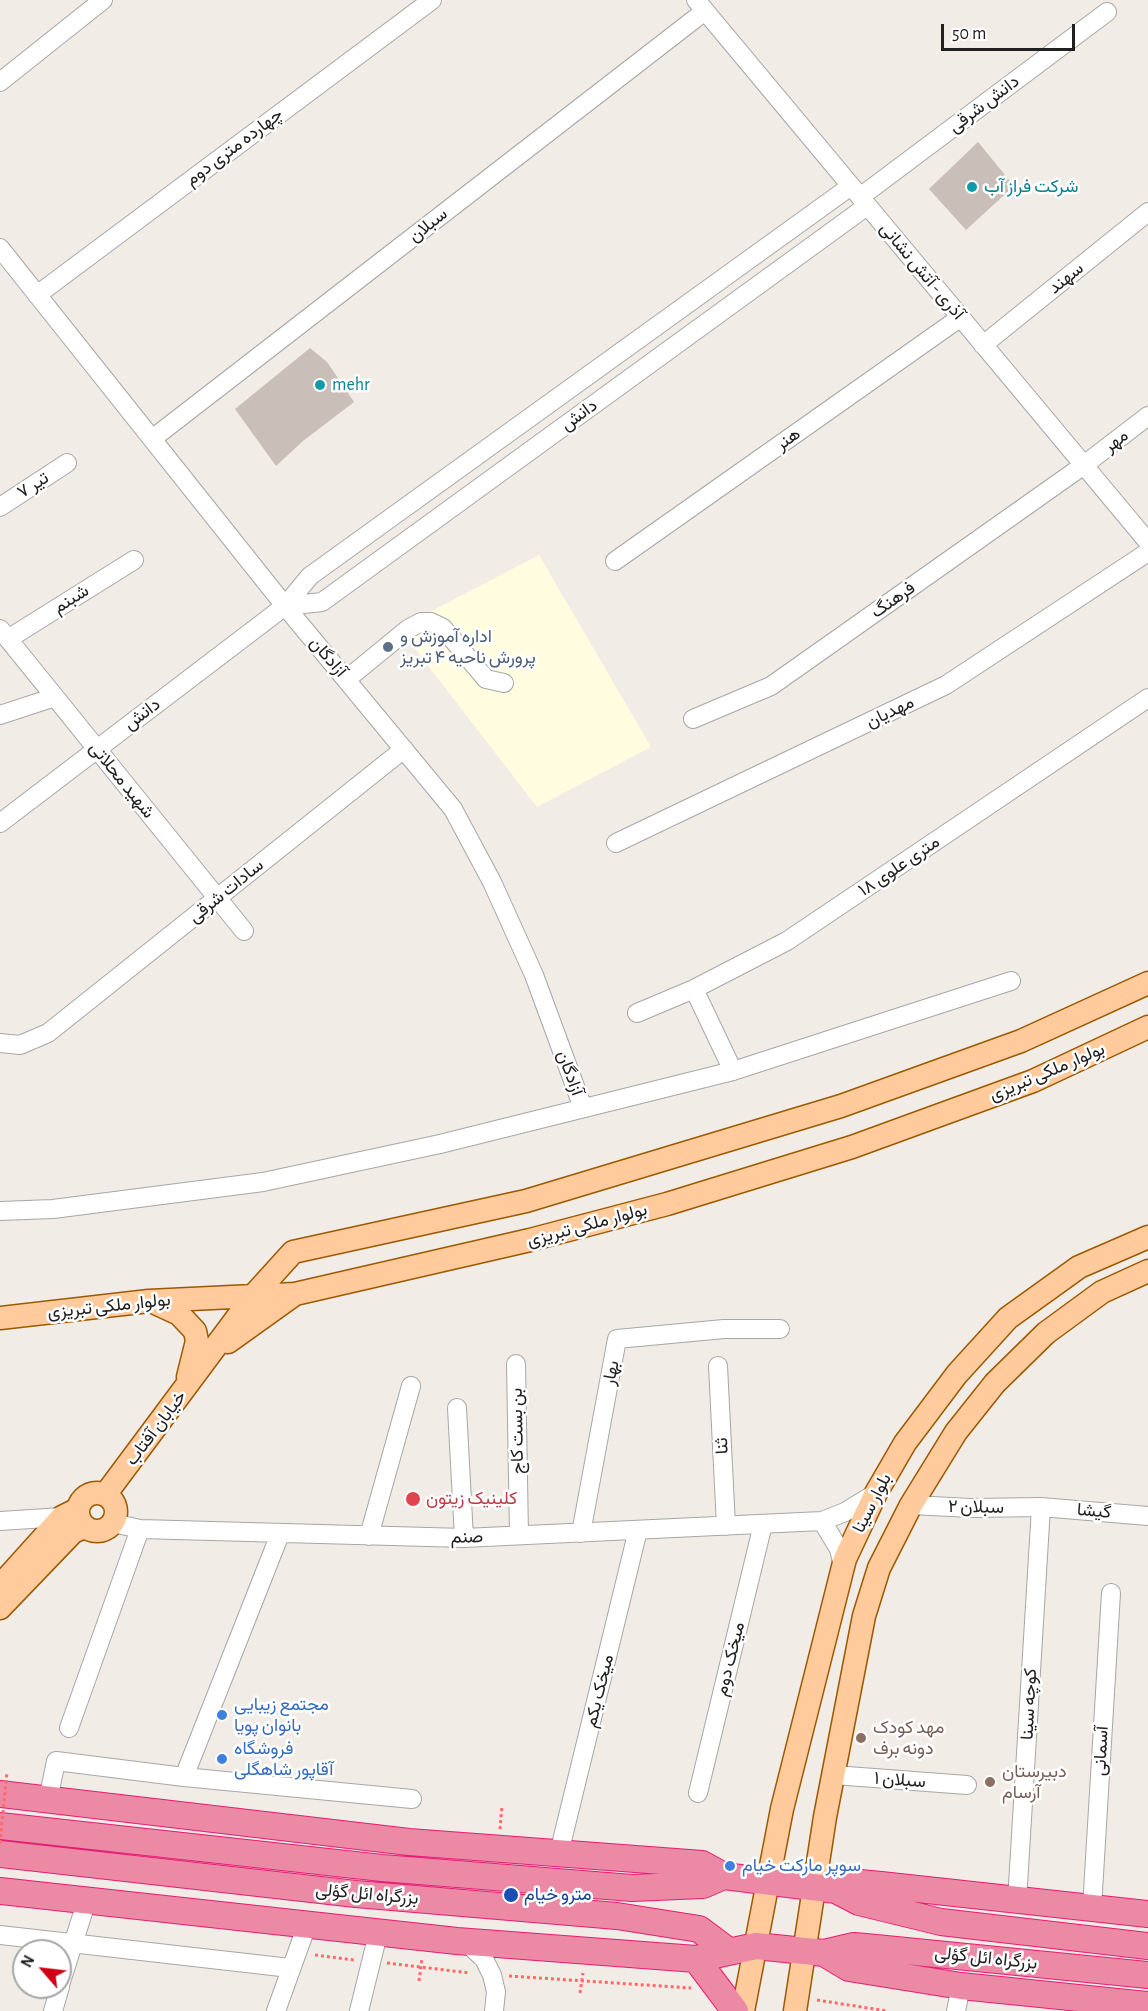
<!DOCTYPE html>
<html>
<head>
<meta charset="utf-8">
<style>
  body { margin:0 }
  #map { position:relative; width:1148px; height:2011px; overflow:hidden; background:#f1ece5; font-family:"Alegreya Sans",sans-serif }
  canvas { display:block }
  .north { position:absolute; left:12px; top:1939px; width:60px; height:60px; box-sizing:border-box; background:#fff; border:2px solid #a6a6a6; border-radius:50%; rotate:298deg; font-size:16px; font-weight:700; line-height:24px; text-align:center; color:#202020 }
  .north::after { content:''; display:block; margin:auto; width:21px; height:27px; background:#cf0014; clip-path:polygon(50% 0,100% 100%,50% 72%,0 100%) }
  .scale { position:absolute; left:941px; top:24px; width:134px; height:27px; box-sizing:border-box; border:3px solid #202020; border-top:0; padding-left:8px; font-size:18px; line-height:21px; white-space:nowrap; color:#202020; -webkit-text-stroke:4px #fff; paint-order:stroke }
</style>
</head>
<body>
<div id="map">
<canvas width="1148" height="2011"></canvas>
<div class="north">N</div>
<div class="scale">50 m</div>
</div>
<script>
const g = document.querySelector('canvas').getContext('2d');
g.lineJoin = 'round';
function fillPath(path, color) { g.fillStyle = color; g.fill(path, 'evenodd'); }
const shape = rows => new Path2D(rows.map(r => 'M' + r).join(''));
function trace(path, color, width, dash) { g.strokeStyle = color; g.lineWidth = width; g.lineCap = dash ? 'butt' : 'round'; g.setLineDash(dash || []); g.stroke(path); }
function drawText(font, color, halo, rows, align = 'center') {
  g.font = font + ' "Alegreya Sans",Vazirmatn,sans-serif'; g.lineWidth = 5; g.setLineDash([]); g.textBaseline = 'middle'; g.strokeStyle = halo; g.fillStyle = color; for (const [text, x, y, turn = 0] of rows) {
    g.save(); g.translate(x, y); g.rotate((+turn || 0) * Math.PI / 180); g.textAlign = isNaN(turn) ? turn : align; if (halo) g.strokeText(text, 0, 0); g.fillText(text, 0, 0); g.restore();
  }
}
const education = shape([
  [539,555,651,747,537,807,399,628]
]);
const building = shape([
  [978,142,1014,186,966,230,929,189],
  [310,348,327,362,354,402,303,441,276,466,235,409]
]);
const path = shape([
  [500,1829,502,1806],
  [315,1955,354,1960],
  [387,1963,470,1973],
  [509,1976,691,1988],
  [419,1981,422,1958],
  [580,1993,583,1973],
  [817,2000,887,2011]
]);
const minor = shape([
  [696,0,1148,542],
  [0,82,103,0],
  [860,197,1107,12],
  [0,248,285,606,453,809,492,882,534,975,583,1108],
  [37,295,432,0],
  [983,345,1148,212],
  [152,439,705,11],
  [0,507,67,463],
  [615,561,961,317],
  [285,606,322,602,867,206],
  [0,629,244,931],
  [8,639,134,560],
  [347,679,408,629,421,622,431,622,443,628,486,679,504,683],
  [0,715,55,697],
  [693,719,771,686,1084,465,1148,416],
  [0,823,285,606,310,576,851,186],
  [616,843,946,685,1148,552],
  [694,989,733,1071],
  [637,1013,694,989,787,941,1148,698],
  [0,1043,20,1045,48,1033,404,749],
  [0,1211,53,1209,263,1182,440,1144,733,1071,1011,981],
  [516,1364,519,1535],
  [718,1366,726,1526],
  [457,1408,464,1538],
  [911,1505,971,1508,1041,1507,1148,1516],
  [0,1521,62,1517],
  [822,1521,839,1549,843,1566],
  [113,1523,140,1529,464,1538,822,1521,845,1512,876,1493],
  [581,1533,617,1339,724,1329,780,1329],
  [369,1536,411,1386],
  [69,1728,140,1529],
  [834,1775,967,1785],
  [184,1777,280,1534],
  [698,1793,763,1524],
  [48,1800,56,1761,184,1777,412,1799],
  [559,1853,638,1530],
  [1017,1901,1041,1507],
  [1092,1908,1111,1593],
  [0,1935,290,1968],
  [462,1942,468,1944,484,1959,492,1975,496,1992,494,2011],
  [60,1985,87,1900],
  [53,2011,60,1987],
  [276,2011,307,1925],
  [359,2011,378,1934],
  [956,2011,961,1986]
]);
const major = shape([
  [153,1302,179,1314,195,1331,197,1341,188,1377],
  [0,1318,149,1301,295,1294,530,1240,667,1204,852,1147,1033,1081,1148,1027],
  [228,1342,295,1294],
  '78 1512a19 19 0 1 1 38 0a19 19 0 1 1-38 0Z',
  [105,1495,254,1295,293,1252,526,1201,841,1106,1021,1041,1148,983],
  [0,1586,62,1517,78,1509],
  [0,1608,73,1532,84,1527],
  [743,2011,782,1809,845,1559,876,1493,905,1443,957,1374,1008,1318,1079,1267,1148,1237],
  [795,2011,825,1817,864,1616,879,1568,911,1505,956,1432,995,1383,1046,1333,1102,1292,1148,1271]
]);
const highway = shape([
  [0,1794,409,1842,702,1864,724,1876,836,1890,860,1883,881,1885,1148,1914],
  [0,1826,382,1868,632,1888,703,1885,724,1876],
  [0,1854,356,1894,617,1916,699,1929,727,1950],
  [836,1890,859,1902,941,1922,1148,1946],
  [0,1891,457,1941,696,1959,756,1946,824,1953,849,1968,961,1986,1148,2005],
  [824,1953,854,1946,866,1947,1148,1975],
  [696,1959,735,2011]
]);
const pathBridge = shape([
  [0,1843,7,1772]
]);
const markers = [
  [972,187,6,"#0f9aa8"],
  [320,385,6,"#0f9aa8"],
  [388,647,6,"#5c6f8a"],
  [413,1499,8,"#e0444e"],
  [222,1715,6,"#3f7fe0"],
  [861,1738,6,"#8d6e63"],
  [222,1759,6,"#3f7fe0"],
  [990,1782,6,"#8d6e63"],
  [730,1866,6,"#3f7fe0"],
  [511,1895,8,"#1a4fb4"]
];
const streetNames = [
  ["دانش شرقی",984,104,-37],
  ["چهارده متری دوم",234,147,-37],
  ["سبلان",428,225,-38],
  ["آذرى - آتش نشانى",922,271,50],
  ["سهند",1066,278,-39],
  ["دانش",579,415,-36],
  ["هنر",788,439,-35],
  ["مهر",1116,441,-38],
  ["۷ تیر",33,485,-33],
  ["شبنم",71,599,-32],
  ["فرهنگ",893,600,-35],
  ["آزادگان",328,657,49],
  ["مهدیان",890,712,-26],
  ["دانش",142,714,-37],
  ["شهید محلاتی",122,780,51],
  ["۱۸ متری علوی",899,866,-34],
  ["سادات شرقی",226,891,-39],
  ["بولوار ملکی تبریزی",1047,1072,-23],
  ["آزادگان",570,1073,70],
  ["بولوار ملکی تبریزی",587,1225,-15],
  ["بولوار ملکی تبریزی",109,1306,-6],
  ["بهار",611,1373,-79],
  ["خیابان آفتاب",156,1428,-53],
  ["بن بست کاج",517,1431,-91],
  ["ثنا",722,1446,-93],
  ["بلوار سینا",872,1503,-63],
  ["سبلان ۲",976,1507,1],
  ["گیشا",1094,1511,5],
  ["صنم",467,1537,-1],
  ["میخک دوم",730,1659,-76],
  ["میخک یکم",599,1691,-76],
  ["کوچه سینا",1029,1704,-87],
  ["آسمانی",1101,1751,-87],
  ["سبلان ۱",900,1780,4],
  ["بزرگراه ائل گؤلی",367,1894,5],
  ["بزرگراه ائل گؤلی",986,1958,6]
];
const cultureNames = [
  ["شرکت فراز آب",984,187],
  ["mehr",332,385]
];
const serviceNames = [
  ["اداره آموزش و",400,637],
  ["پرورش ناحیه ۴ تبریز",400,658]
];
const healthNames = [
  ["کلینیک زیتون",426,1499]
];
const shopNames = [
  ["مجتمع زیبایی",234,1705],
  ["بانوان پویا",234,1726],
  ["فروشگاه",234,1749],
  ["آقاپور شاهگلی",234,1770],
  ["سوپر مارکت خیام",742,1866]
];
const educationNames = [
  ["مهد کودک",873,1728],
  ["دونه برف",873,1749],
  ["دبیرستان",1002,1772],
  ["آرسام",1002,1793]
];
const transitNames = [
  ["مترو خیام",524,1895]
];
fillPath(education, '#fffce0');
fillPath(building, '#c9beb8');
trace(minor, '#a7a7a7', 20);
trace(major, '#9b5900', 25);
trace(highway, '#e51c75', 28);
trace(path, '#ff6968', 3, [3, 3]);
trace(minor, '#fff', 18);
trace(major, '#ffcb9c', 22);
trace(highway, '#ec89a5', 26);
trace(pathBridge, '#ff6968', 3, [3, 3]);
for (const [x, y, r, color] of markers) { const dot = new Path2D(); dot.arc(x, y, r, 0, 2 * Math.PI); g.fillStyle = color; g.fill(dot); trace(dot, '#fff', 2); }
drawText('18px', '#202020', '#fff', streetNames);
drawText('18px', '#0d838f', '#fff', cultureNames, 'left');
drawText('18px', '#4e5e75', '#fff', serviceNames, 'left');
drawText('18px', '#be3a42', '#fff', healthNames, 'left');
drawText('18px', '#366cbe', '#fff', shopNames, 'left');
drawText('18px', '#785e54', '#fff', educationNames, 'left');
drawText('18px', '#164399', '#fff', transitNames, 'left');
</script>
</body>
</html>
